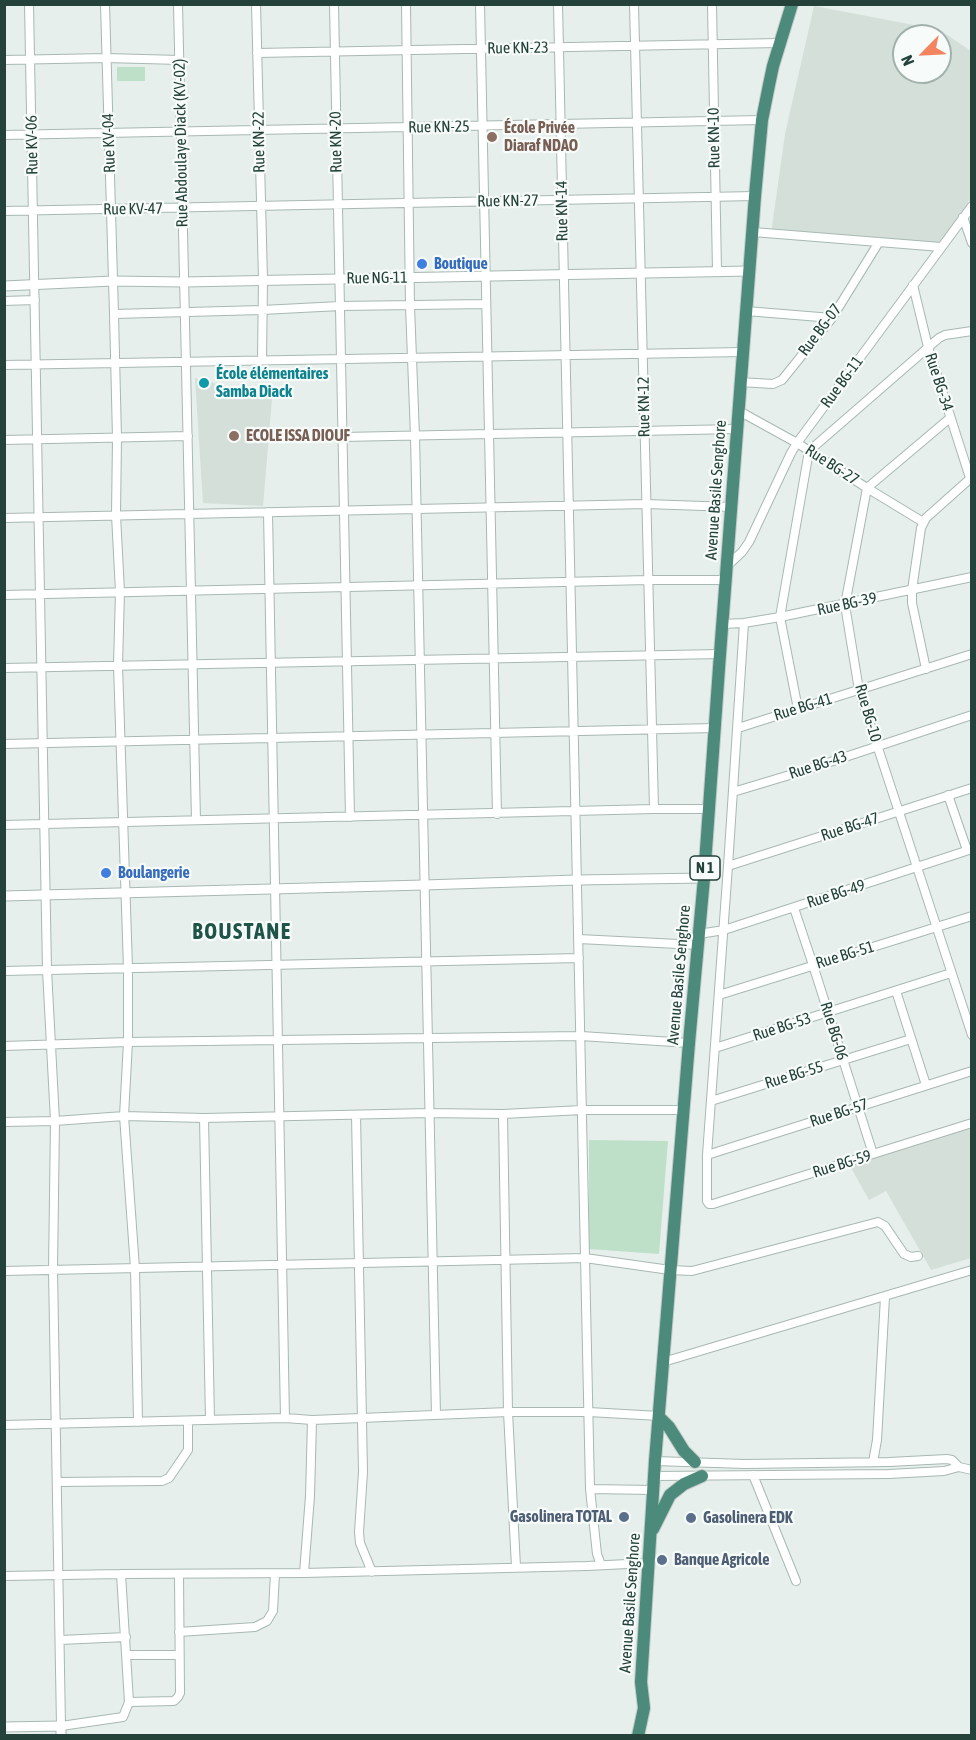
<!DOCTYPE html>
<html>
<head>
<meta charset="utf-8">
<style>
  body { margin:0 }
  #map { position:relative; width:976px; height:1740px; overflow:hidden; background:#e6efeb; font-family:"Asap Condensed",sans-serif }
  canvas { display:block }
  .frame { position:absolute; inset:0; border:6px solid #24423a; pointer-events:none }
  .north { position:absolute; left:892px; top:24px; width:60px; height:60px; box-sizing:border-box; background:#f7fbf9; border:2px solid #a3b1ad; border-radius:50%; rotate:246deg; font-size:16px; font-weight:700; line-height:24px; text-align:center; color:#24423a }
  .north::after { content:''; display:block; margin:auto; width:21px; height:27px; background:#f4845f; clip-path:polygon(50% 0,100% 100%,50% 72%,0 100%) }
</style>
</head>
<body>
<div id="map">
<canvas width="976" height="1740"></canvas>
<div class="frame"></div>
<div class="north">N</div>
</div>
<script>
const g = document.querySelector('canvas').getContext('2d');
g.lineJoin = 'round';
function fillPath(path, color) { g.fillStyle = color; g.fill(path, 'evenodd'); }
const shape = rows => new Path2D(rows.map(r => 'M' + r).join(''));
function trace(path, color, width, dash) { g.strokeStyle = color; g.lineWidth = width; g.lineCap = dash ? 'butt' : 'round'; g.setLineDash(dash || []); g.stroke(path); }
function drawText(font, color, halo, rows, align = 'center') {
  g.font = font + ' "Asap Condensed",sans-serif'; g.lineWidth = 4.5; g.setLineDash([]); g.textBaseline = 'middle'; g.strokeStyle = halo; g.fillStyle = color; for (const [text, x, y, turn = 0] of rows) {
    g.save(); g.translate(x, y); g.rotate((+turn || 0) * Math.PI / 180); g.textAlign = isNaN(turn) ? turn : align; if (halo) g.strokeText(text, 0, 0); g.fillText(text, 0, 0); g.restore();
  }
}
const built = shape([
  [814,6,940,30,971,51,971,198,941,247,771,234,785,134],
  [904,36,940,36,940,72,904,72],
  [195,378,272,399,263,506,203,503],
  [971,1128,971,1258,931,1270,886,1191,869,1200,850,1166]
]);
const green = shape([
  [145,67,145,81,117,81,117,67],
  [589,1140,668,1141,659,1254,589,1249]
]);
const minor = shape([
  [29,4,47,970,55,1121,53,1270,61,1726,123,1717,129,1702,174,1701,178,1697,180,1693,179,1574],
  [105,4,114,314,117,438,116,515,120,592,118,665,128,968,128,1042,124,1116,135,1268,138,1422],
  [178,4,196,820],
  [256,4,263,280,262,360],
  [334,4,350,817],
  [406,4,410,306,415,436,436,1415],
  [480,4,497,814],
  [558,4,590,1489,597,1554,601,1565],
  [634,4,654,809],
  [712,4,717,271],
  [257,53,779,43],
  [4,60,106,58,180,60],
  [4,135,762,120],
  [4,211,755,196],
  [963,217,972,243],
  [753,232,941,247],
  [913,285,928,347,970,478],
  [4,301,35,300],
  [746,311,832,318],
  [114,314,262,310,340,306,486,304],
  [4,365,743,352],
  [740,382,773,384,782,380,832,318,879,242],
  [739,411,797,443,867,488,923,522],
  [950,418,867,488,845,605,859,690,972,1035],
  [342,437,738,429],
  [4,440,188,436],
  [268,512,285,1418],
  [4,518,646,504,732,507],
  [727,566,742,552,749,542,791,453,797,443,972,206],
  [4,595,648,580,726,580],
  [744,623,728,866,707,1155,707,1201,709,1204,713,1204,972,1123],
  [722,624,744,623,780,617,972,577],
  [4,668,720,654],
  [926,669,912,603,912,590,921,528,926,518,972,477],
  [798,709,780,617,809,451,939,338,945,335,972,331],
  [738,728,972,654],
  [4,744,714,728],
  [733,792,803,771,972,715],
  [948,795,967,850],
  [4,825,654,809,709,809],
  [728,866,972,788],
  [794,908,813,965,873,1154],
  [699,934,724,930,972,849],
  [579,939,698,945],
  [4,971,579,958],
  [896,991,926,1085],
  [719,995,972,916],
  [4,1046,128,1042,581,1036,689,1043],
  [715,1048,951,973],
  [711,1101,911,1039],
  [503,1114,508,1412,516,1567],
  [356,1115,363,1472,359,1532,360,1543,372,1572],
  [204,1118,210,1420],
  [4,1122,55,1121,124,1116,204,1118,429,1113,503,1114,582,1110,684,1110],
  [707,1155,972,1071],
  [4,1271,585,1258,670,1270,692,1271,878,1222,885,1226,904,1254,911,1257,918,1256],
  [663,1362,972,1270],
  [4,1425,285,1418,312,1420,508,1412,589,1412,659,1416],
  [655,1461,745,1464,889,1462,947,1459,952,1460,959,1467,972,1470],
  [873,1462,877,1440,885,1297],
  [753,1475,796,1581],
  [654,1476,889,1474,944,1471,959,1467],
  [57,1482,162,1481,169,1478,188,1450,188,1421],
  [590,1489,653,1490],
  [304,1573,310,1496,312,1420],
  [121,1574,129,1702],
  [4,1576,121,1574,304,1573,587,1566,648,1563],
  [179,1632,255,1627,267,1621,273,1611,275,1574],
  [60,1640,126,1637],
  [127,1655,179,1655]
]);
const tertiary = shape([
  [4,286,113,281,184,282,749,271],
  [4,896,424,885,577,880,704,878],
  [4,1727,61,1726,61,1736]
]);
const trunk = shape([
  [659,1417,669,1427,684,1451,695,1462],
  [653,1529,670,1495,684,1484,702,1476],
  [638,1736,644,1708,641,1682,655,1461,689,1043,704,878,720,654,755,196,762,120,769,85,773,66,792,4]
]);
const markers = [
  [492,137,6,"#8d6e63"],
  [422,264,6,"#3f7fe0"],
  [204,383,6,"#0f9aa8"],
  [234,436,6,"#8d6e63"],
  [106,873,6,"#3f7fe0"],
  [624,1517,6,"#5c6f8a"],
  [691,1518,6,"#5c6f8a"],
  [662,1560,6,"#5c6f8a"]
];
const shields = [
  [705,868,30]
];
const shieldNames = [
  ["N 1",705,868]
];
const streetNames = [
  ["Rue KN-23",518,48,-1],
  ["Rue KN-25",439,127,-1],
  ["Rue KN-10",714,138,-91],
  ["Rue KN-22",259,142,-91],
  ["Rue KN-20",336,142,-91],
  ["Rue KV-04",109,143,-92],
  ["Rue Abdoulaye Diack (KV-02)",181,143,-91],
  ["Rue KV-06",32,145,-91],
  ["Rue KN-27",508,201,-1],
  ["Rue KV-47",133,209,-1],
  ["Rue KN-14",562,211,-91],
  ["Rue NG-11",377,278,-1],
  ["Rue BG-07",820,330,-53],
  ["Rue BG-11",842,382,-54],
  ["Rue BG-34",939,382,72],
  ["Rue KN-12",644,407,-91],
  ["Rue BG-27",832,465,33],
  ["Avenue Basile Senghore",716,490,-86],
  ["Rue BG-39",847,604,-12],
  ["Rue BG-41",803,707,-17],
  ["Rue BG-10",868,713,74],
  ["Rue BG-43",818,765,-18],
  ["Rue BG-47",850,827,-18],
  ["Rue BG-49",836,894,-18],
  ["Rue BG-51",845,955,-17],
  ["Avenue Basile Senghore",679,975,-85],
  ["Rue BG-53",782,1027,-18],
  ["Rue BG-06",834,1031,73],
  ["Rue BG-55",794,1075,-17],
  ["Rue BG-57",839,1113,-18],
  ["Rue BG-59",842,1164,-17],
  ["Avenue Basile Senghore",630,1603,-86]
];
const educationNames = [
  ["École Privée",504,128],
  ["Diaraf NDAO",504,146],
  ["ECOLE ISSA DIOUF",246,436]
];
const shopNames = [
  ["Boutique",434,264],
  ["Boulangerie",118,873]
];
const cultureNames = [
  ["École élémentaires",216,374],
  ["Samba Diack",216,392]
];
const serviceNames = [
  ["Gasolinera TOTAL",612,1517,"right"],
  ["Gasolinera EDK",703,1518],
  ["Banque Agricole",674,1560]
];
const districtNames = [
  ["BOUSTANE",242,932]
];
fillPath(built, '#d4dfda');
fillPath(green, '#bfe0c8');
trace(minor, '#a8b8b2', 10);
trace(tertiary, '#a8b8b2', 11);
trace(trunk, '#c2cac8', 14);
trace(minor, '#fff', 8);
trace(tertiary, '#fff', 9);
trace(trunk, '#4c8a7c', 12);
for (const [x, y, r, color] of markers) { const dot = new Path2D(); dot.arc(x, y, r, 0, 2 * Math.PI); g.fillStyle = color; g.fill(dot); trace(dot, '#f7fbf9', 2); }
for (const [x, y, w] of shields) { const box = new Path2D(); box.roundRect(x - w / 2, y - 12, w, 24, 4.5); g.fillStyle = '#f7fbf9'; g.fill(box); trace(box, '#24423a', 1.5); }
drawText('bold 15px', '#24423a', null, shieldNames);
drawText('16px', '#24423a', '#f7fbf9', streetNames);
drawText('bold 16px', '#785e54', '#f7fbf9', educationNames, 'left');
drawText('bold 16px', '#366cbe', '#f7fbf9', shopNames, 'left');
drawText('bold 16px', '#0d838f', '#f7fbf9', cultureNames, 'left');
drawText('bold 16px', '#4e5e75', '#f7fbf9', serviceNames, 'left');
g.letterSpacing = '1.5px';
drawText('bold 22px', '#1f5548', '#f7fbf9', districtNames);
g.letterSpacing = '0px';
</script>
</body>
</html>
